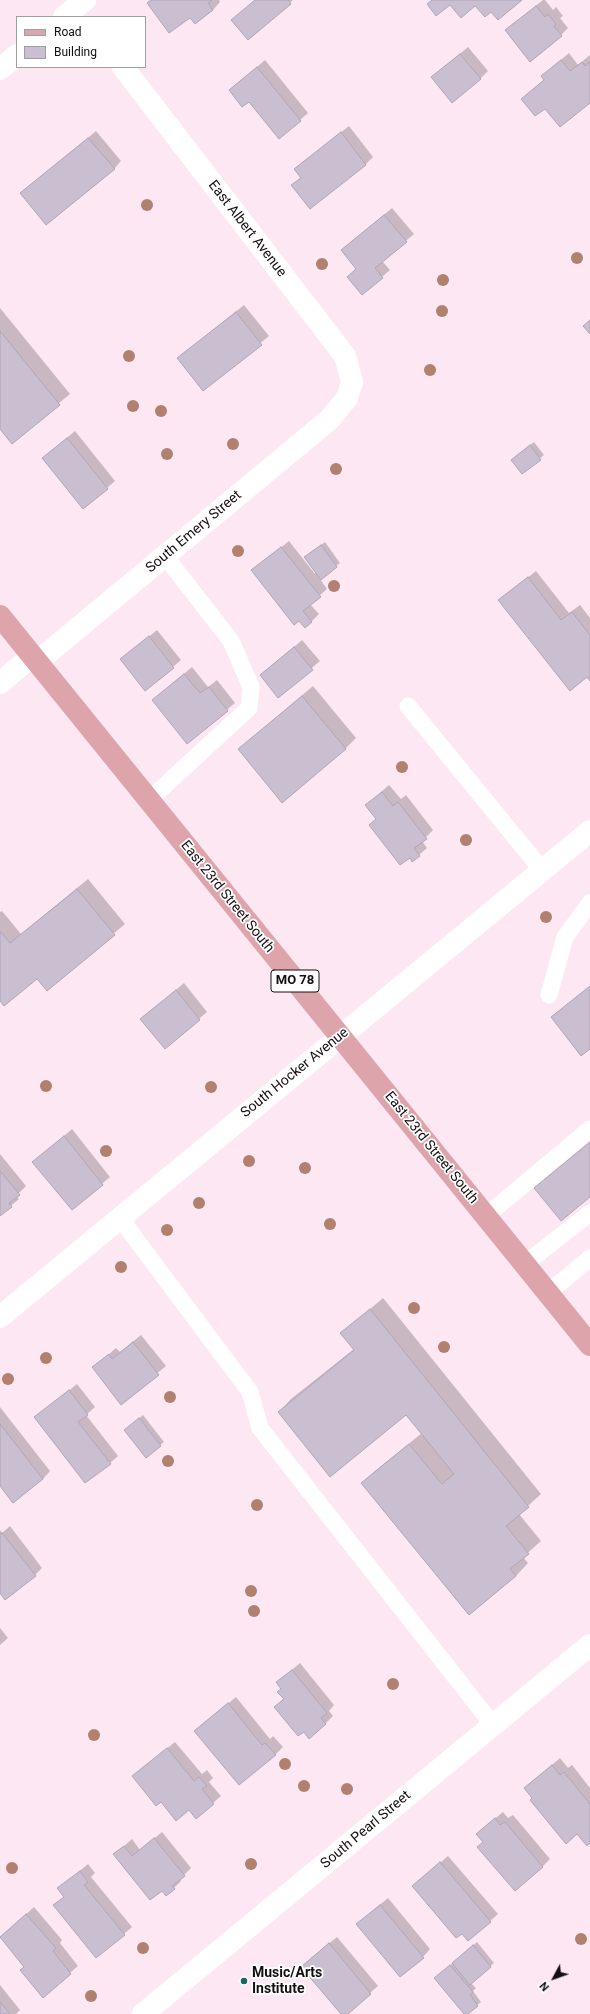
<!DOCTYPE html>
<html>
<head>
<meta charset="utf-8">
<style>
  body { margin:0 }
  #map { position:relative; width:590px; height:2014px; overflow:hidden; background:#fce7f2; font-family:Roboto,sans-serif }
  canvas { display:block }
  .legend { position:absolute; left:16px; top:16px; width:130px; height:52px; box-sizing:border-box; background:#fff; border:1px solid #a19fa0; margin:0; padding:5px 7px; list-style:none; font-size:12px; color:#150f12 }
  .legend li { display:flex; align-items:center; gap:8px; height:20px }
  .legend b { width:20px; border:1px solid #a19fa0 }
  .north { position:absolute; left:534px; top:1958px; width:40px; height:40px; -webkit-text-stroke:3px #fff; paint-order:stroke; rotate:229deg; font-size:11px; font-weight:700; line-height:16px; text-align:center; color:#150f12 }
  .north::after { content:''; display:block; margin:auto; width:14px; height:18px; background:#150f12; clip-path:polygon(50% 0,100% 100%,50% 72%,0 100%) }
</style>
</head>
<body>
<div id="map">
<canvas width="590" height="2014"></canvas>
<ul class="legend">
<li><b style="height:5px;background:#dda5ab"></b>Road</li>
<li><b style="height:11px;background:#cabfd0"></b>Building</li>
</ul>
<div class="north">N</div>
</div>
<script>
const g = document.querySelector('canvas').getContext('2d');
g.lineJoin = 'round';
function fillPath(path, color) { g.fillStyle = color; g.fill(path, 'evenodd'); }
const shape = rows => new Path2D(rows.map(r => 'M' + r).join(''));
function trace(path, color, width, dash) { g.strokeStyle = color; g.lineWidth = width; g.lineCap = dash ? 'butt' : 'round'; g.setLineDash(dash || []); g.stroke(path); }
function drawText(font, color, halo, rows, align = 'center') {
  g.font = font + ' Roboto,sans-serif'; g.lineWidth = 3.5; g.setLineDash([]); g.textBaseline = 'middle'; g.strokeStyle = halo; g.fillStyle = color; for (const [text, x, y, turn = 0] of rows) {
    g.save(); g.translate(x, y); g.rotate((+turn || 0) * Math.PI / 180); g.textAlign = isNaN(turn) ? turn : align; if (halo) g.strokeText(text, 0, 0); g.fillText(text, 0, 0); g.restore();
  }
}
const shadow = shape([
  [151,0,219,0,220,2,213,10,190,16],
  [255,0,293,0,249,38],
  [543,0,545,0,553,10,556,7,563,16,560,18,568,28,561,35,506,30],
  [468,47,488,71,480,79,432,77],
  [569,53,578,65,590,55,590,102,545,108,522,99,545,79,542,76,550,69],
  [265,60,308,113,300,120,249,100,230,90],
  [349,126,373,157,365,165,293,185,301,177,295,169],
  [96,131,121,161,114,169,22,193],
  [392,208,414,234,382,261,390,270,362,294,350,243],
  [244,305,269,336,203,390,178,358],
  [0,308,70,394,12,442,0,427],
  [75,431,115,481,107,488,43,458],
  [534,442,544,455,522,473,516,456],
  [289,541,315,574,316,572,309,554,325,542,340,563,320,579,327,589,310,604,319,614,311,622,253,570],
  [536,571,569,613,580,605,590,618,590,680,500,600],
  [157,630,181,660,146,690,122,659],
  [302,640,320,661,278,697,261,675],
  [192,667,208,687,217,680,235,703,187,743,153,700],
  [313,686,356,738,345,749,239,749],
  [389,785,401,799,406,795,433,830,422,841,427,848,419,855,410,856,366,805],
  [88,879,125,924,48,989,37,977,0,999,0,912,2,911,21,934],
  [184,983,207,1012,165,1048,142,1019],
  [72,1129,110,1177,72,1209,34,1162],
  [0,1154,26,1186,16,1196,19,1199,0,1215],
  [383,1298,541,1494,519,1514,541,1541,523,1557,528,1563,516,1576,363,1483,375,1471,422,1433,407,1414,279,1412,291,1399,354,1349,342,1333],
  [141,1335,166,1366,121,1403,93,1368,116,1348,120,1352],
  [77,1384,95,1407,86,1415,118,1456,110,1463,36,1417],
  [0,1407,50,1471,43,1479,0,1485],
  [143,1415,164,1442,146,1457,129,1427],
  [10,1526,42,1568,35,1575,0,1591,0,1530,2,1533],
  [0,1628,8,1638,0,1645],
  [300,1663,334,1705,329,1711,333,1716,325,1724,304,1730,275,1707,284,1698,282,1689,277,1682],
  [236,1697,270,1739,273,1736,283,1747,275,1755,195,1731],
  [175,1742,202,1774,207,1770,213,1778,209,1782,221,1796,213,1803,189,1808,141,1769],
  [560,1758,568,1768,572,1765,590,1788,590,1842,534,1798,525,1788],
  [503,1812,508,1818,513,1815,550,1859,542,1867,484,1841,485,1827],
  [162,1832,191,1868,180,1879,181,1881,174,1888,162,1890,115,1854,132,1839,140,1850],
  [448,1856,498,1914,469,1940,413,1886],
  [88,1864,95,1873,91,1877,132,1927,124,1934,55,1905,65,1896,58,1889],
  [388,1898,430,1949,423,1957,357,1924],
  [34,1907,62,1940,60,1943,78,1966,43,1996,26,1967,1,1937],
  [337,1937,378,1986,346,2014,342,2014,310,1959],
  [477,1942,494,1963,471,1983,476,1988,473,1991,481,2002,465,2014,439,1975],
  [0,1985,20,2010,16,2014,0,2014]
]);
const building = shape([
  [151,0,212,0,208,3,213,10,195,24,190,18,169,33,147,3,151,0],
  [255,0,288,0,291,4,248,40,231,20,255,0],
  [432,0,522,0,498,20,491,12,485,17,475,6,461,18,450,5,436,16,427,4,432,0],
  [536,6,545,17,548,14,556,24,554,26,562,36,530,62,505,30,536,6],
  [460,54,481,79,452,103,431,77,460,54],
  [561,60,570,71,582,62,585,66,590,62,590,103,560,127,545,109,535,116,521,99,544,80,541,76,561,60],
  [257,67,301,121,279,139,249,102,242,107,229,90,257,67],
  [341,132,366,165,310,209,291,185,301,178,294,169,341,132],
  [88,138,115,169,46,225,20,193,88,138],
  [384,215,407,242,375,268,383,278,362,295,347,277,356,269,341,250,384,215],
  [236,312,262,345,203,391,177,358,236,312],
  [590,320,590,334,583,326,590,320],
  [0,331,60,405,12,444,0,429,0,331],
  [67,438,108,489,83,509,42,458,67,438],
  [530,445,541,460,522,474,511,460,530,445],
  [321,545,337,567,321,580,304,557,321,545],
  [281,547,321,597,303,611,312,622,305,628,299,621,294,625,251,570,281,547],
  [528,577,561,620,572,612,590,635,590,681,587,677,570,691,498,600,528,577],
  [149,636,174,668,145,691,120,659,149,636],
  [294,647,313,670,278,698,260,675,294,647],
  [184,674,200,693,209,687,228,711,187,744,152,700,184,674],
  [302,696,346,749,282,803,238,749,302,696],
  [382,792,393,806,398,802,427,839,414,848,420,856,412,862,410,858,400,865,369,825,376,819,365,805,382,792],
  [77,889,115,935,47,991,37,979,4,1006,0,1001,0,931,10,943,77,889],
  [590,986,590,1049,581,1056,551,1017,590,986],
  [176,990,200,1020,165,1049,140,1019,176,990],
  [64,1136,103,1185,72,1210,32,1162,64,1136],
  [590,1142,590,1197,561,1221,534,1188,590,1142],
  [0,1171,20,1195,9,1203,12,1207,0,1216,0,1171],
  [370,1309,529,1507,506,1526,529,1554,510,1569,516,1576,469,1615,361,1483,409,1444,442,1484,454,1474,406,1415,330,1477,278,1412,354,1350,340,1333,370,1309],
  [133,1342,159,1375,121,1405,92,1367,109,1354,112,1359,133,1342],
  [69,1390,88,1415,78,1422,111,1464,85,1483,34,1417,69,1390],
  [139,1418,161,1446,146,1458,124,1430,139,1418],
  [0,1424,43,1479,13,1503,0,1486,0,1424],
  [2,1533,36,1576,5,1600,0,1593,0,1534,2,1533],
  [292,1670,327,1713,321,1718,326,1724,309,1739,304,1732,298,1736,274,1707,284,1699,277,1692,281,1689,276,1682,292,1670],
  [228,1703,262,1745,265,1743,276,1755,239,1785,194,1731,228,1703],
  [167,1748,194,1781,199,1777,207,1786,202,1789,214,1804,196,1819,189,1810,176,1821,161,1802,156,1806,132,1776,167,1748],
  [552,1765,560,1775,564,1772,590,1804,590,1843,587,1846,577,1834,566,1844,530,1800,532,1798,524,1788,552,1765],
  [495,1818,500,1825,505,1822,543,1867,515,1891,477,1847,483,1842,476,1834,495,1818],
  [154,1838,185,1876,172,1886,175,1889,166,1896,162,1891,150,1900,113,1854,124,1846,132,1856,154,1838],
  [440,1862,491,1922,468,1941,462,1934,456,1938,412,1886,440,1862],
  [80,1871,88,1882,84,1885,125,1935,96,1958,53,1905,64,1897,57,1888,80,1871],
  [380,1905,424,1958,400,1977,356,1924,380,1905],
  [26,1914,56,1948,53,1951,71,1974,43,1998,20,1970,24,1967,0,1937,26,1914],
  [329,1943,371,1994,348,2014,341,2014,301,1967,329,1943],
  [473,1945,491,1967,470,1985,452,1963,473,1945],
  [450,1965,473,1992,470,1995,478,2006,468,2014,464,2014,434,1978,450,1965],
  [0,2002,10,2014,0,2014,0,2002]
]);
const lane = shape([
  [408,706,542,870],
  [149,800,249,708,251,687,231,641,165,556],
  [549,995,565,937,590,903],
  [486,1216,590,1129],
  [120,1218,250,1392,260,1428,493,1725],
  [525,1264,590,1213],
  [548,1293,590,1258]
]);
const street = shape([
  [64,17,85,0],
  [0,69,17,55],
  [37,662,330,419,347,398,352,382,345,356,123,67],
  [0,683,32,656],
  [0,1317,590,831],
  [143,2014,590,1645]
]);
const primary = shape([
  [0,616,590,1345]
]);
const trees = [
  [147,205],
  [577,258],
  [322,264],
  [443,280],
  [442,311],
  [129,356],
  [430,370],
  [133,406],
  [161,411],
  [233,444],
  [167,454],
  [336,469],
  [238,551],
  [334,586],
  [402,767],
  [466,840],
  [546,917],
  [46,1086],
  [211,1087],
  [106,1151],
  [249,1161],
  [305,1168],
  [199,1203],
  [330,1224],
  [167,1230],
  [121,1267],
  [414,1308],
  [444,1347],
  [46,1358],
  [8,1379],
  [170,1397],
  [168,1461],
  [257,1505],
  [251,1591],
  [254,1611],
  [393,1684],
  [94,1735],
  [285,1764],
  [304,1786],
  [347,1789],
  [251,1864],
  [12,1868],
  [581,1939],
  [143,1948],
  [91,1996]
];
const markers = [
  [244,1981,4,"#186666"]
];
const shields = [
  [295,981,48]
];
const shieldNames = [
  ["MO 78",295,981]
];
const streetNames = [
  ["East Albert Avenue",247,229,52],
  ["South Emery Street",194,532,-40],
  ["East 23rd Street South",227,897,51],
  ["South Hocker Avenue",295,1073,-39],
  ["East 23rd Street South",431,1148,51],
  ["South Pearl Street",366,1830,-40]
];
const poiNames = [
  ["Music/Arts",252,1973],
  ["Institute",252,1989]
];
fillPath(shadow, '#0003');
fillPath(building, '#cabfd0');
trace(building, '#b0a5b6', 1);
trace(lane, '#fff', 17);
trace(street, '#fff', 22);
trace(primary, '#dda5ab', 22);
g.fillStyle = '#b1806e';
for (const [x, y] of trees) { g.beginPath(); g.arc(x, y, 6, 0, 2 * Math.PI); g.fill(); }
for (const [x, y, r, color] of markers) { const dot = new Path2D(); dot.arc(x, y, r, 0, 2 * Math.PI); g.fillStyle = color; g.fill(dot); trace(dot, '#fff', 1.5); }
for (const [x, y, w] of shields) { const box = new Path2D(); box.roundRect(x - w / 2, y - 11, w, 22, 3); g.fillStyle = '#fff'; g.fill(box); trace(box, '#150f12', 1); }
drawText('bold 13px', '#150f12', null, shieldNames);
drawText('14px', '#150f12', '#fff', streetNames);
drawText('bold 14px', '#150f12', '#fff', poiNames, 'left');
</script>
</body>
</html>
